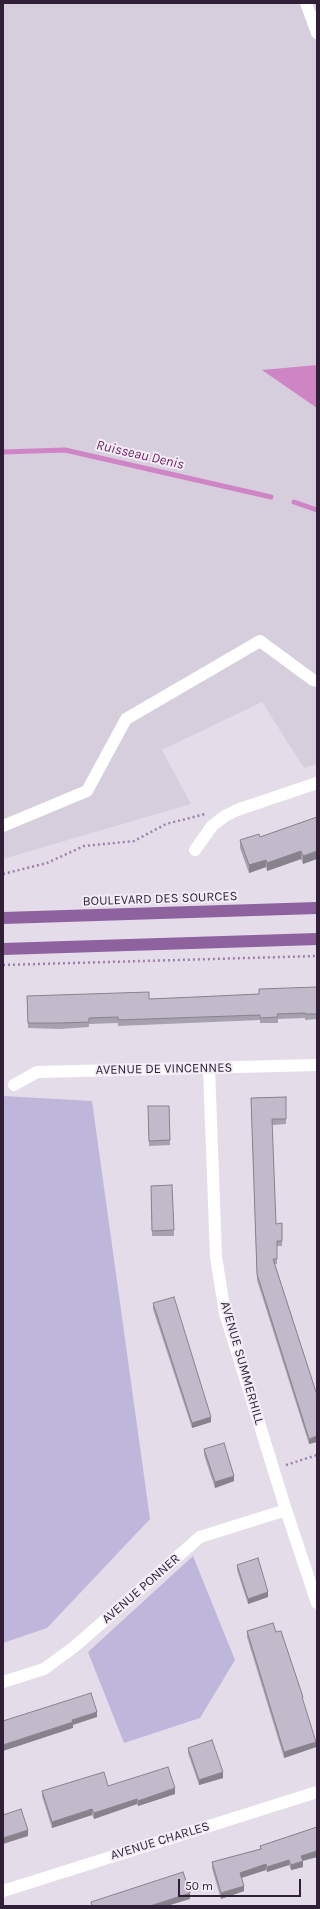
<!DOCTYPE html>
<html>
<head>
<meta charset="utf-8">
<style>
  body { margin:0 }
  #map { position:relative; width:320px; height:1909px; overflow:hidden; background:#e4dde9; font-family:Karla,sans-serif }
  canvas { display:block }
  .frame { position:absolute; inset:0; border:4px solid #311f38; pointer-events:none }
  .scale { position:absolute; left:178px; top:1879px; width:123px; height:18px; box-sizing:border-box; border:2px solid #311f38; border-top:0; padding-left:5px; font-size:12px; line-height:14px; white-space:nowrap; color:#311f38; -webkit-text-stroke:3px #f2edf6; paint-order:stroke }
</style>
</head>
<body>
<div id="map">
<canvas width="320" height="1909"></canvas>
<div class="frame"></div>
<div class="scale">50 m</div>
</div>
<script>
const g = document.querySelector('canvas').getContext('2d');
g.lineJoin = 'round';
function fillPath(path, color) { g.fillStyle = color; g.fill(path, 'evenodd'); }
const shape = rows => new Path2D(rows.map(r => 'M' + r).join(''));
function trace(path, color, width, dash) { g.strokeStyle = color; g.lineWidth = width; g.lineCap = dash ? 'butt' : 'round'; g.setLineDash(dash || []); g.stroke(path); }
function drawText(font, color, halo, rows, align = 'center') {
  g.font = font + ' Karla,sans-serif'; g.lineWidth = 4; g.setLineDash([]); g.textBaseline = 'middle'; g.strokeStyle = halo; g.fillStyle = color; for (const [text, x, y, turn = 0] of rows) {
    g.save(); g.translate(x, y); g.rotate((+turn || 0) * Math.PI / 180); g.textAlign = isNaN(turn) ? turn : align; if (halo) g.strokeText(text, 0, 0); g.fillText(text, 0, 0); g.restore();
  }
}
const built = shape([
  [3,3,317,3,317,764,304,768,262,702,162,750,191,804,3,859]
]);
const green = shape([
  [3,1096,92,1101,150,1519,47,1628,3,1643],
  [193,1556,235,1660,200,1718,124,1743,88,1652]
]);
const water = shape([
  [317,365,317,408,262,370]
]);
const stream = shape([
  [3,452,65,450,271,497],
  [294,502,317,510]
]);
const path = shape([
  [3,874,47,863,84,846,134,841,166,824,205,814],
  [3,965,317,956],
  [286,1465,317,1455]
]);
const minor = shape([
  [306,3,317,33],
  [3,826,87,791,126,719,260,641,313,680,317,681],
  [195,850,212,826,225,816,237,810,317,783],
  [209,1068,216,1257,225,1313,286,1510,317,1603],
  [14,1085,37,1072,317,1065],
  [3,1682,44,1669,74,1647,200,1537,286,1510],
  [3,1891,317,1792]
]);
const major = shape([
  [3,918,317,908],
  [3,949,317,939]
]);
const wall = shape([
  [317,817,303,864,301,859,267,871,266,867,249,873,240,848,240,840,260,837],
  [317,987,317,1019,305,1020,305,1018,278,1019,278,1023,260,1023,260,1020,118,1026,118,1023,89,1024,89,1027,60,1029,28,1028,27,996,149,999,195,997,259,994],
  [286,1097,286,1124,272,1125,276,1224,282,1241,282,1246,277,1246,277,1264,275,1264,317,1395,317,1442,309,1444,257,1280,251,1098],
  [148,1106,169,1106,170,1145,149,1146],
  [172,1185,174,1236,152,1236,151,1186],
  [153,1303,211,1422,192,1428,153,1309],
  [204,1449,234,1481,215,1488,204,1455],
  [237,1565,268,1597,248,1604,237,1570],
  [247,1631,276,1632,303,1702,316,1747,284,1758,247,1637],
  [188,1748,223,1778,199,1785,188,1753],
  [108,1786,175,1794,138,1806,137,1804,94,1819,92,1815,52,1828,42,1796,42,1791],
  [317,1827,317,1857,303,1861,303,1867,291,1870,289,1865,267,1872,266,1870,242,1878,244,1891,221,1899,212,1868,212,1862,260,1849,260,1846]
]);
const shadedWall = shape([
  [301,851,301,859,267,871,267,863],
  [317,851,317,859,303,864,303,856],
  [266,860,266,867,249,873,249,865],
  [211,1417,211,1422,192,1428,192,1423],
  [317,1436,317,1442,309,1444,309,1439],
  [234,1476,234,1481,215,1488,215,1482],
  [268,1592,268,1597,248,1604,248,1599],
  [97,1712,97,1717,73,1725,73,1728,3,1751,3,1745,72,1720],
  [316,1742,316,1747,284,1758,284,1752],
  [223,1772,223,1778,199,1785,199,1780],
  [175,1788,175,1794,138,1806,138,1801],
  [137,1799,137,1804,94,1819,94,1813],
  [92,1809,92,1815,52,1828,52,1822],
  [28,1830,28,1836,3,1844,3,1838],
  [317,1851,317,1857,301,1861,301,1856],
  [289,1860,289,1865,267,1872,267,1867],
  [303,1861,303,1867,291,1870,291,1865],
  [266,1864,266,1870,240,1878,240,1873],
  [244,1886,244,1891,221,1899,221,1893],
  [190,1893,190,1899,167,1906,150,1906]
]);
const building = shape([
  [317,817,317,851,303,856,301,851,267,863,266,860,249,865,240,840,259,834,260,837,317,817],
  [317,987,317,1014,305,1014,305,1013,277,1014,278,1017,260,1018,260,1015,118,1020,118,1017,89,1018,89,1022,60,1023,28,1023,27,996,149,992,149,999,195,997,259,994,259,989,317,987],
  [286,1097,286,1119,272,1119,276,1224,282,1223,282,1241,277,1241,277,1259,273,1259,317,1395,317,1436,309,1439,257,1274,251,1098,286,1097],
  [148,1106,169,1106,170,1140,149,1141,148,1106],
  [172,1185,174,1230,152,1231,151,1186,172,1185],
  [174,1297,211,1417,192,1423,153,1303,174,1297],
  [224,1443,234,1476,215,1482,204,1449,224,1443],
  [258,1558,268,1592,248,1599,237,1565,258,1558],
  [273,1623,276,1632,281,1631,303,1697,302,1697,316,1742,284,1752,247,1631,273,1623],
  [91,1693,97,1712,72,1720,73,1722,3,1745,3,1721,91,1693],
  [212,1740,223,1772,199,1780,188,1748,212,1740],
  [168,1767,175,1788,138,1801,137,1799,94,1813,92,1809,52,1822,42,1791,104,1772,108,1786,168,1767],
  [21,1809,28,1830,3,1838,3,1815,21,1809],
  [317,1827,317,1851,301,1856,303,1861,291,1865,289,1860,267,1867,266,1864,240,1873,244,1886,221,1893,212,1862,261,1849,260,1846,317,1827],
  [183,1872,190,1893,150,1906,92,1906,91,1902,183,1872]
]);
const streetNames = [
  ["BOULEVARD DES SOURCES",160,899,-2],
  ["AVENUE DE VINCENNES",164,1069,-1],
  ["AVENUE SUMMERHILL",242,1363,74],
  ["AVENUE PONNER",141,1589,-41],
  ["AVENUE CHARLES",160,1841,-17]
];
const waterNames = [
  ["Ruisseau Denis",140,455,13]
];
fillPath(built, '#d7cedd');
fillPath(green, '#bfb6db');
fillPath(water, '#cf84c5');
trace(stream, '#cf84c5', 5);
trace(path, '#9d7ead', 2.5, [2, 3]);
trace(minor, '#fff', 12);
trace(major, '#8e629f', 12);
fillPath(wall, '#a7a0ae');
fillPath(shadedWall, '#88828d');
fillPath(building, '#c2baca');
trace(building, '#88828d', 1);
drawText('13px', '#311f38', '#f2edf6', streetNames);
drawText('italic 14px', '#731a66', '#f2edf6', waterNames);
</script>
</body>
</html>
